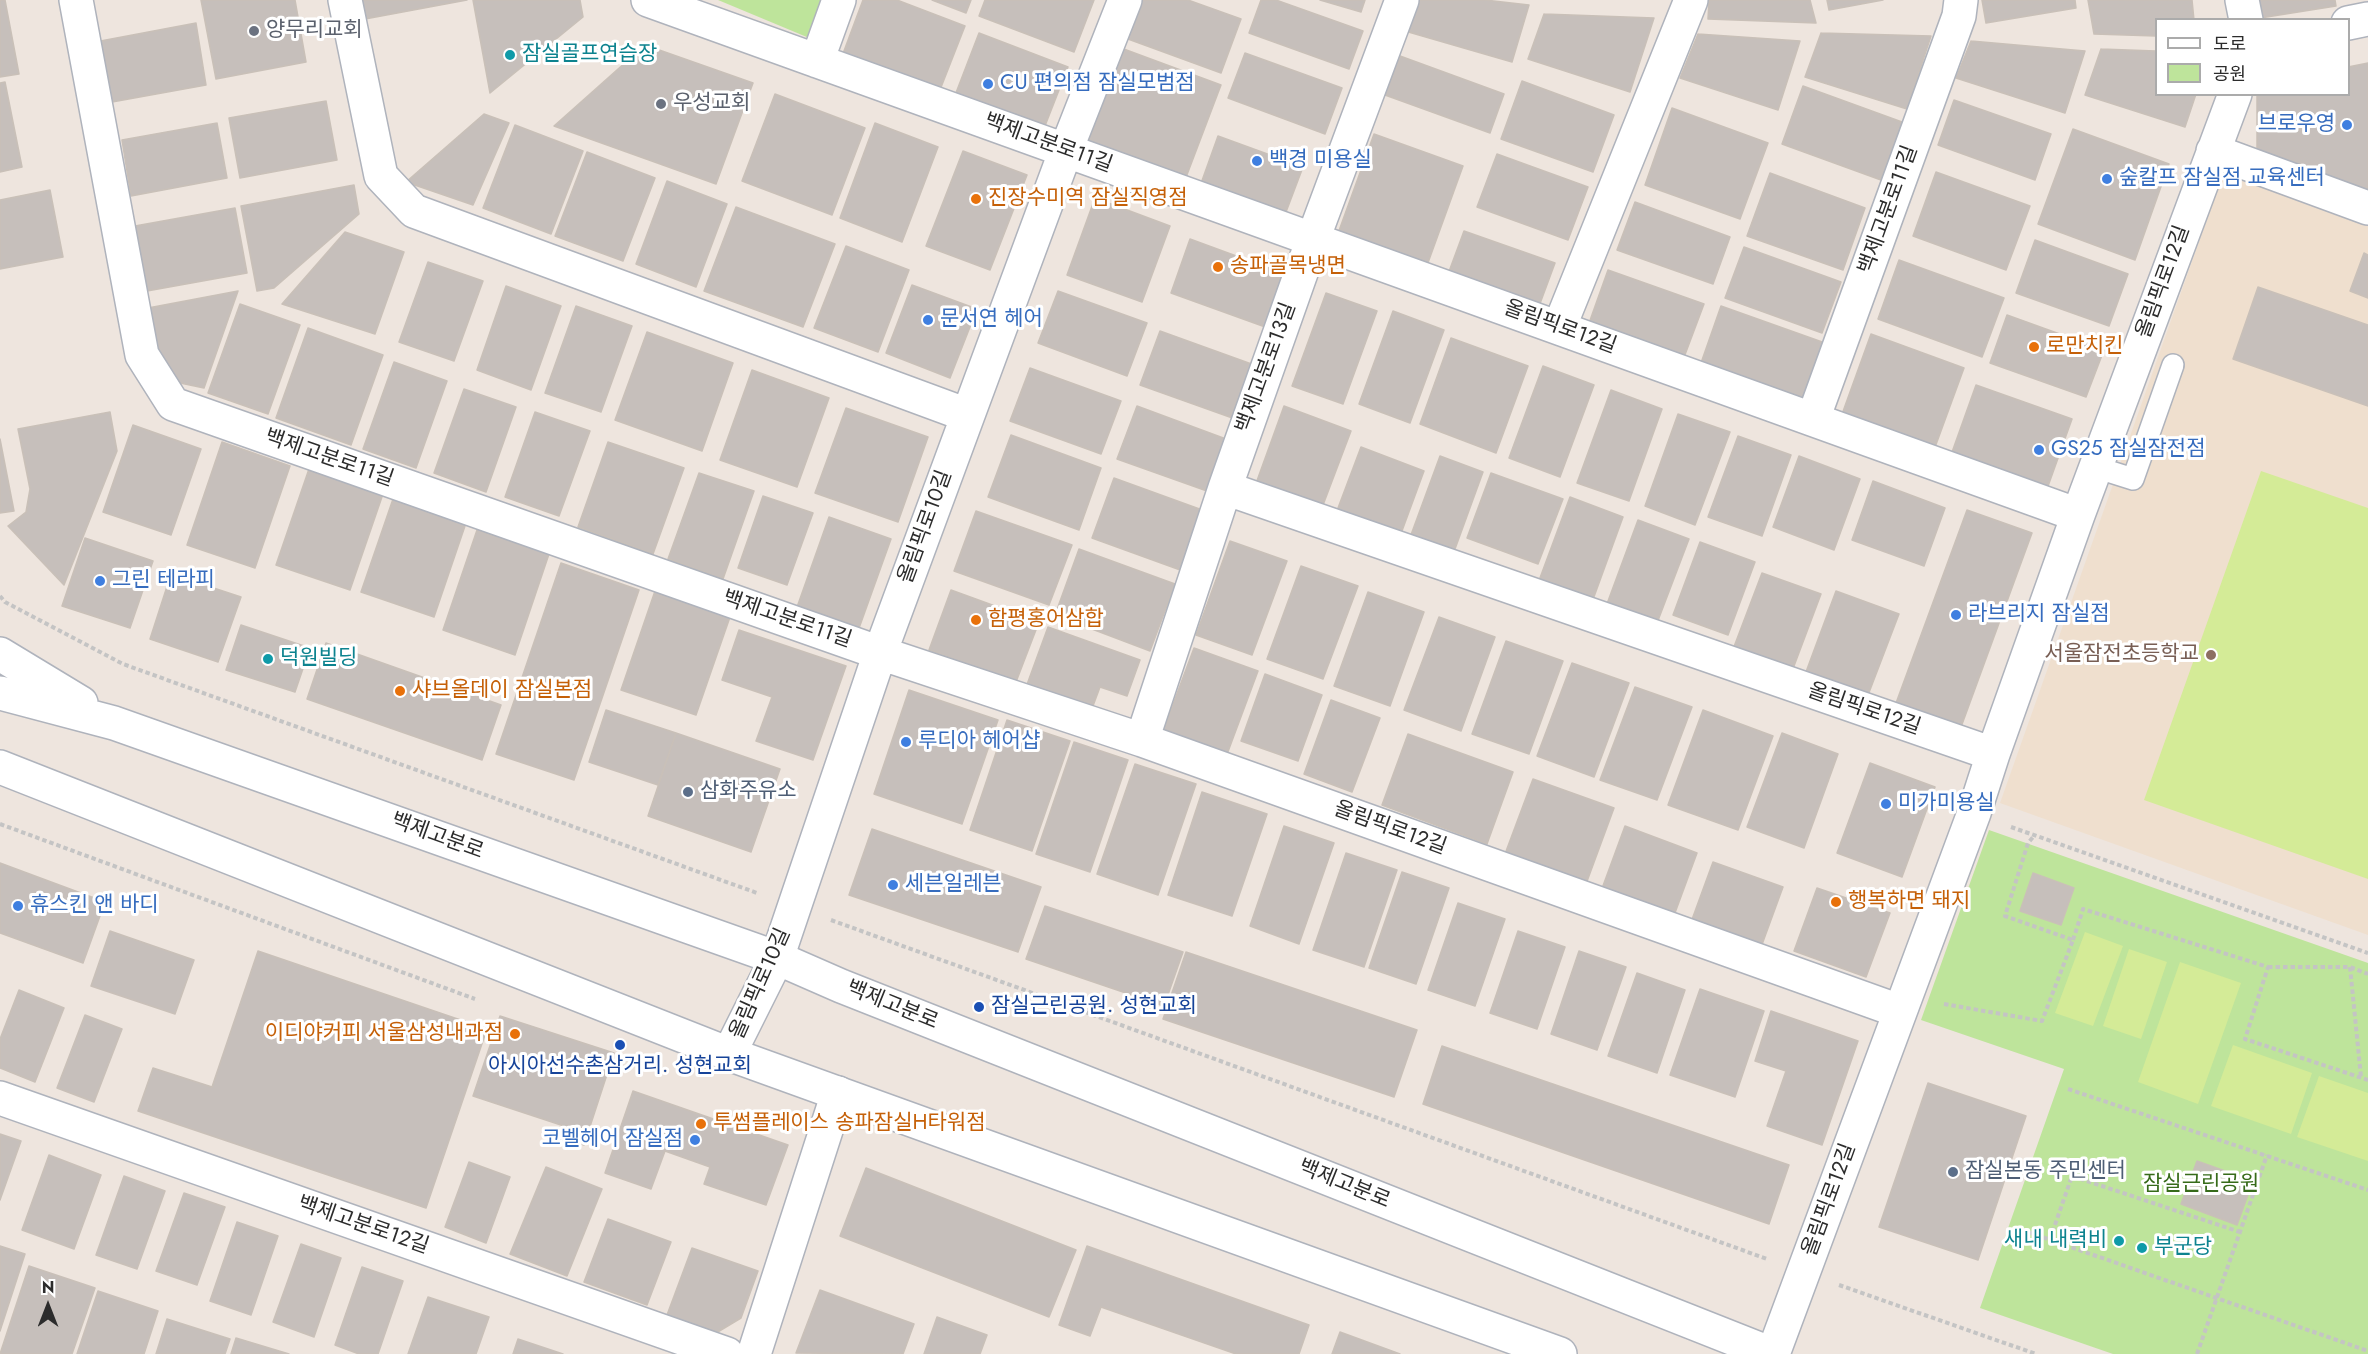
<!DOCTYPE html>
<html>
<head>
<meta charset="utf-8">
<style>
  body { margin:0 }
  #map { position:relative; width:2368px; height:1354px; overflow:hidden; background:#eee5de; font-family:Jost,"Noto Sans KR",sans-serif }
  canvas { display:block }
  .legend { position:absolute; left:2155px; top:18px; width:195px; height:78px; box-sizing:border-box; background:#fff; border:2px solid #ababab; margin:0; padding:8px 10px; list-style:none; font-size:18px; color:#2c2c2c }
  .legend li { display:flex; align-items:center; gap:12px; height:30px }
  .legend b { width:30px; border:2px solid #ababab }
  .north { position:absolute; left:18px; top:1276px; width:60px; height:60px; -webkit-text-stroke:4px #fff; paint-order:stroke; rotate:0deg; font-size:16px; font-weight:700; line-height:24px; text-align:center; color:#2c2c2c }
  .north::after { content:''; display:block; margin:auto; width:21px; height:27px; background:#2c2c2c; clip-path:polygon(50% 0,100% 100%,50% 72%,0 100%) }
</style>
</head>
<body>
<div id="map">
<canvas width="2368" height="1354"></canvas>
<ul class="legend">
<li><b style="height:8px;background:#fff"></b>도로</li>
<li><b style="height:16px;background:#bee49b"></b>공원</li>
</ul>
<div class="north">N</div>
</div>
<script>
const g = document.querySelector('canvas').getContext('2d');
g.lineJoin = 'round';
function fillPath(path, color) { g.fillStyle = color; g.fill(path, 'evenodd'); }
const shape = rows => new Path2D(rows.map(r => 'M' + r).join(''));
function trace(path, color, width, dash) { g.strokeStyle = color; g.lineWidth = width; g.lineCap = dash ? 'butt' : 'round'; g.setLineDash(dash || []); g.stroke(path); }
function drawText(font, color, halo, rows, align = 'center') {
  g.font = font + ' Jost,"Noto Sans KR",sans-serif'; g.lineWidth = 6; g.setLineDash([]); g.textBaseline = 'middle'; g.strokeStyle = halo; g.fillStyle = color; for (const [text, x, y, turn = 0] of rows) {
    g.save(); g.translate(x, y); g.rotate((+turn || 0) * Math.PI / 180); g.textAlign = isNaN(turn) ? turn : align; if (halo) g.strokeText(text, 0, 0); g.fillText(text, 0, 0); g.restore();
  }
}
const education = shape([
  [2224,171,2368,223,2368,935,2000,803]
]);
const green = shape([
  [718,0,828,0,814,40],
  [1989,830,2368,963,2368,1354,2113,1354,1980,1308,2064,1069,1921,1020]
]);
const pitch = shape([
  [2261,471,2368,508,2368,879,2144,800],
  [2085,932,2123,946,2093,1026,2055,1013],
  [2129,949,2167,962,2141,1039,2103,1026],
  [2180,962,2241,983,2198,1104,2138,1082],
  [2233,1045,2312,1073,2291,1134,2211,1106],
  [2319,1076,2368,1093,2368,1161,2297,1137]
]);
const building = shape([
  [0,0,5,0,19,74,0,77,0,0],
  [201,0,295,0,306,62,216,79,201,0],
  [361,0,467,0,365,19,361,0],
  [473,0,580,0,583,17,490,93,473,0],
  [863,0,897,0,965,26,938,95,841,59,863,0],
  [932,0,971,0,966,13,932,0],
  [985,0,1094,0,1074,52,979,16,985,0],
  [1142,0,1188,0,1241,19,1221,73,1128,39,1142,0],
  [1261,0,1276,0,1363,31,1349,69,1249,33,1261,0],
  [1320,0,1365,0,1361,12,1320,0],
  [1418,0,1485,0,1529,5,1512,62,1405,31,1418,0],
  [1709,0,1810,0,1816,23,1708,19,1709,0],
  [1827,0,1883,0,1829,10,1827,0],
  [1982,0,2075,0,2076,8,1986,23,1982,0],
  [2088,0,2192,0,2194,20,2156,20,2156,36,2094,34,2088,0],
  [2251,0,2335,0,2336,6,2254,19,2251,0],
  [1544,14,1654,18,1630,92,1528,59,1544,14],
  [196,23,206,85,101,104,90,43,196,23],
  [979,33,1068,67,1043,131,954,98,979,33],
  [1821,33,1931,36,1907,109,1805,77,1821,33],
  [1698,34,1800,41,1778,110,1680,78,1698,34],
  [1971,41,2085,51,2065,113,1956,78,1971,41],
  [645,45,753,83,716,184,554,126,645,45],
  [1121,48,1221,85,1185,180,1086,144,1121,48],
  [2101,49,2156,51,2156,94,2196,94,2185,127,2085,95,2101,49],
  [1245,53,1342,88,1325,134,1228,98,1245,53],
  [1400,56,1504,94,1490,133,1385,95,1400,56],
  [2368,63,2368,192,2257,154,2257,94,2348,94,2348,67,2368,63],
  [1522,81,1614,115,1593,172,1501,139,1522,81],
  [5,82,22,167,0,172,0,83,5,82],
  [1803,86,1902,122,1881,180,1782,144,1803,86],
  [775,94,865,128,832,215,742,181,775,94],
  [1954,100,2051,134,2035,180,1938,145,1954,100],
  [326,101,337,160,240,178,229,118,326,101],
  [1672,108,1768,143,1740,219,1645,185,1672,108],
  [484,114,509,123,473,205,406,182,484,114],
  [217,123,227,178,131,196,122,140,217,123],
  [875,123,938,147,902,242,840,218,875,123],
  [515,125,583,151,551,234,483,208,515,125],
  [2073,129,2169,164,2135,260,2038,224,2073,129],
  [1374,134,1463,166,1425,271,1336,239,1374,134],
  [1218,136,1303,167,1283,220,1199,189,1218,136],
  [963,151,1027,175,990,270,926,246,963,151],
  [587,152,655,178,623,261,555,236,587,152],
  [1497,154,1588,187,1568,240,1477,207,1497,154],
  [1936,172,2030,206,2006,270,1913,236,1936,172],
  [1770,173,1865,208,1843,270,1747,236,1770,173],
  [667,181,727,204,696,287,636,264,667,181],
  [354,185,359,214,274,288,257,291,241,206,354,185],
  [50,190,63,257,0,269,0,200,50,190],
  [1095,198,1170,226,1142,302,1067,275,1095,198],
  [1635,202,1730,237,1713,284,1617,250,1635,202],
  [736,207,835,244,803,327,704,291,736,207],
  [235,208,247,273,147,291,135,226,235,208],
  [1464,231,1555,263,1538,309,1447,277,1464,231],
  [345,232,404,252,375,334,282,304,345,232],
  [1190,239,1288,275,1268,328,1171,293,1190,239],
  [2035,240,2128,274,2109,326,2016,293,2035,240],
  [846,246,909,270,878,352,814,328,846,246],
  [1744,247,1841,282,1822,333,1725,298,1744,247],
  [2364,253,2368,255,2368,298,2350,291,2364,253],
  [1899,260,2004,298,1982,357,1878,319,1899,260],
  [428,262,483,281,454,361,399,342,428,262],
  [1608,270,1704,304,1683,360,1588,326,1608,270],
  [912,285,977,309,950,378,886,353,912,285],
  [506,286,561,306,531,390,477,370,506,286],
  [2258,287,2368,325,2368,406,2233,359,2258,287],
  [238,291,204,388,166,380,148,308,238,291],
  [1058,291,1147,323,1127,376,1038,343,1058,291],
  [1326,293,1377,311,1343,404,1292,386,1326,293],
  [240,304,300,325,268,414,208,393,240,304],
  [576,306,632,326,601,412,545,393,576,306],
  [1721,306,1825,343,1804,400,1701,363,1721,306],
  [1393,311,1444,330,1410,423,1359,404,1393,311],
  [2007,315,2104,350,2086,397,1990,363,2007,315],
  [308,328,383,355,351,445,276,418,308,328],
  [1160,331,1257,366,1238,420,1140,385,1160,331],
  [647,332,733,363,702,451,615,420,647,332],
  [1871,334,1964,368,1934,450,1841,417,1871,334],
  [1451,338,1528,366,1496,453,1420,424,1451,338],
  [394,362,447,381,416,468,363,449,394,362],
  [1543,366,1594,385,1560,477,1509,458,1543,366],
  [1030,368,1121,401,1101,454,1010,421,1030,368],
  [752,370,829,398,797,487,720,460,752,370],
  [1976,385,2072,419,2047,489,1951,455,1976,385],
  [464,389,516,407,486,492,434,473,464,389],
  [1611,390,1662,409,1629,501,1577,483,1611,390],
  [1137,406,1226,439,1207,491,1117,459,1137,406],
  [1284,406,1351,431,1320,513,1254,489,1284,406],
  [846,408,928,437,898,522,815,493,846,408],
  [110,412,117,451,64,585,8,526,26,512,30,489,18,429,110,412],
  [535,412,590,431,559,516,505,497,535,412],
  [1678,414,1730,432,1695,525,1645,506,1678,414],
  [133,425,201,449,171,535,103,512,133,425],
  [1011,435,1101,468,1079,530,988,497,1011,435],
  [1738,436,1791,455,1762,536,1708,517,1738,436],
  [0,439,14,511,0,513,0,439],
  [222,442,290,466,255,568,187,545,222,442],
  [608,442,684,468,653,554,578,527,608,442],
  [1361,447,1424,471,1399,539,1335,516,1361,447],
  [1440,456,1483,472,1451,560,1408,543,1440,456],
  [1799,456,1860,479,1834,550,1773,527,1799,456],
  [310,466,384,491,350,590,276,565,310,466],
  [699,473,754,491,723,579,668,559,699,473],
  [1491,473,1563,499,1538,564,1467,538,1491,473],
  [1114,478,1205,511,1183,571,1092,538,1114,478],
  [1873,481,1945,508,1924,566,1852,540,1873,481],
  [763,496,813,513,787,585,738,568,763,496],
  [1570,497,1623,517,1591,605,1537,586,1570,497],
  [393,499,466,523,434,617,361,592,393,499],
  [1967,510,2032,533,1957,738,1892,714,1967,510],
  [976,511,1072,545,1049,605,954,571,976,511],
  [829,517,891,539,858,631,796,610,829,517],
  [1638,520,1689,539,1654,631,1604,612,1638,520],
  [477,530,549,554,515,655,443,630,477,530],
  [85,538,153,561,130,628,62,606,85,538],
  [1230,541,1287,561,1252,655,1196,635,1230,541],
  [1700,542,1755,562,1728,635,1673,615,1700,542],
  [1079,549,1175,584,1150,651,1055,615,1079,549],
  [561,563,639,590,574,780,496,754,561,563],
  [1301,566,1358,586,1323,679,1267,659,1301,566],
  [1762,573,1821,594,1791,674,1732,652,1762,573],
  [171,574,241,597,218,662,150,639,171,574],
  [951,590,1039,622,1016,682,929,650,951,590],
  [655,591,730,617,696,715,621,690,655,591],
  [1836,591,1899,614,1865,703,1803,680,1836,591],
  [1368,592,1424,612,1390,706,1334,686,1368,592],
  [1439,617,1495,637,1461,731,1404,710,1439,617],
  [241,625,310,648,295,692,226,670,241,625],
  [1048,627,1140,660,1127,696,1100,687,1090,714,1025,690,1048,627],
  [739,630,846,666,813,760,756,741,772,697,722,680,739,630],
  [1506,641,1563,661,1529,754,1472,734,1506,641],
  [326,643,501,705,482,760,307,699,326,643],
  [1194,648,1258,671,1226,757,1162,734,1194,648],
  [1572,663,1629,683,1594,777,1537,756,1572,663],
  [1265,674,1322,695,1298,761,1241,741,1265,674],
  [1635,687,1692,707,1657,800,1600,780,1635,687],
  [909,690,998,720,962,824,874,794,909,690],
  [1331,700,1380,718,1352,792,1304,774,1331,700],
  [606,710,676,733,658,785,589,762,606,710],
  [1703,710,1773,736,1738,830,1668,805,1703,710],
  [1007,720,1070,741,1032,851,970,830,1007,720],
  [676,733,780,769,751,852,648,816,676,733],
  [1782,733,1838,754,1804,848,1747,827,1782,733],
  [1408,734,1513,772,1487,844,1382,805,1408,734],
  [1074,742,1128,760,1090,872,1036,854,1074,742],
  [1870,763,1935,787,1902,877,1837,853,1870,763],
  [1135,764,1196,784,1158,895,1097,874,1135,764],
  [1533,779,1614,808,1586,884,1505,854,1533,779],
  [1202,792,1267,814,1232,916,1168,895,1202,792],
  [1284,826,1334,843,1299,944,1250,926,1284,826],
  [1625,826,1697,853,1672,921,1600,894,1625,826],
  [872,829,1041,887,1018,952,849,895,872,829],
  [1346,853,1397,870,1364,967,1313,950,1346,853],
  [1713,862,1783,887,1760,950,1690,925,1713,862],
  [0,863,105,902,83,963,0,933,0,863],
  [1402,872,1449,888,1416,984,1369,968,1402,872],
  [2033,873,2074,888,2061,925,2020,911,2033,873],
  [1817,888,1890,913,1866,977,1794,951,1817,888],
  [1458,903,1505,919,1475,1006,1428,990,1458,903],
  [1045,906,1183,952,1164,1006,1026,959,1045,906],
  [110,931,194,960,175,1014,91,986,110,931],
  [1518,931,1565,947,1537,1029,1490,1013,1518,931],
  [258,951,487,1029,426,1208,138,1111,153,1068,212,1087,258,951],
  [1579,951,1626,967,1597,1050,1551,1034,1579,951],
  [1186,952,1417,1030,1394,1097,1163,1019,1186,952],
  [1637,973,1685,990,1657,1073,1608,1056,1637,973],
  [1700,989,1764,1011,1735,1097,1670,1075,1700,989],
  [19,990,64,1008,35,1082,0,1068,0,1039,19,990],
  [1771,1011,1858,1041,1822,1145,1767,1126,1786,1071,1755,1061,1771,1011],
  [85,1015,122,1029,94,1102,57,1088,85,1015],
  [500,1016,614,1053,584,1145,566,1139,570,1128,473,1096,500,1016],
  [1442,1046,1789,1165,1769,1224,1423,1104,1442,1046],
  [1928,1083,2026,1116,1978,1260,1879,1227,1928,1083],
  [633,1091,788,1145,766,1205,704,1184,710,1167,665,1151,651,1189,605,1173,633,1091],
  [0,1134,21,1141,0,1200,0,1134],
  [49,1155,101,1175,74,1249,22,1230,49,1155],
  [2197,1161,2253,1181,2237,1225,2181,1204,2197,1161],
  [469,1162,510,1177,486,1243,445,1227,469,1162],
  [546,1167,602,1189,567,1276,510,1254,546,1167],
  [866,1168,1076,1250,1049,1317,840,1236,866,1168],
  [124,1176,165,1191,137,1269,96,1255,124,1176],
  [184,1193,225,1207,197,1285,156,1271,184,1193],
  [608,1219,671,1242,647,1305,584,1282,608,1219],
  [237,1222,278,1236,251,1315,210,1301,237,1222],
  [301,1244,341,1258,314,1337,273,1322,301,1244],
  [0,1246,25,1254,0,1331,0,1246],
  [1087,1246,1309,1325,1299,1354,1236,1354,1101,1307,1090,1336,1059,1325,1087,1246],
  [692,1248,758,1271,741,1318,716,1333,667,1315,692,1248],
  [29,1266,95,1288,72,1354,0,1354,29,1266],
  [362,1267,403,1281,378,1354,359,1354,335,1345,362,1267],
  [820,1290,914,1324,903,1354,796,1353,820,1290],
  [98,1291,158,1311,144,1354,77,1354,98,1291],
  [428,1297,489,1317,476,1354,408,1354,428,1297],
  [937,1317,987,1335,980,1354,924,1354,937,1317],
  [167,1319,230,1339,225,1354,156,1354,167,1319],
  [1340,1332,1400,1354,1332,1354,1340,1332],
  [236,1338,289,1354,231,1354,236,1338],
  [518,1339,563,1354,513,1354,518,1339]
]);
const path = shape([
  [0,596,5,602,123,664,757,893],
  [0,824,475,999],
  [2011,827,2368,953],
  [831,920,1767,1259],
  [2073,940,2083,909,2268,967,2245,1039,2368,1080],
  [2268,967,2350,967,2368,974],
  [2350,967,2361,1077],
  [1944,1004,2042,1021,2073,940,2005,916,2028,843,2034,836],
  [2068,1089,2368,1190],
  [2022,1230,2368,1351],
  [2050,1239,2072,1176,2240,1232],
  [1839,1285,2036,1354],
  [2197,1354,2267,1155]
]);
const lane = shape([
  [2095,467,2133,479,2173,365]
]);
const street = shape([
  [76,0,142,355,173,404,880,653,1142,740,1899,1011],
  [345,0,381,176,414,211,967,415],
  [648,0,2078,515],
  [2242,0,2246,20],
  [2348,23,2368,19],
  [817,61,839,0],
  [2213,151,2368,208],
  [1559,328,1691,0],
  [1813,419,1959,16,1961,0],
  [1225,488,1993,754],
  [1142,740,1225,488,1313,239,1402,0],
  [729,1054,777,958,880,653,1066,150,1125,0],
  [0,1098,727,1354],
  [754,1354,838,1093],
  [1773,1354,1974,813,1993,754,2078,515,2235,94]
]);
const secondary = shape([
  [0,654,81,703],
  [0,693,114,723,777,958,841,986,1772,1354],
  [0,767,729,1054,1560,1354]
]);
const markers = [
  [254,31,6,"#6b7280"],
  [510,55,6,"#0f9aa8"],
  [988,84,6,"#3f7fe0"],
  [661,104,6,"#6b7280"],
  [2347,125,6,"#3f7fe0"],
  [1257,161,6,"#3f7fe0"],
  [2107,179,6,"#3f7fe0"],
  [976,199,6,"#e8710a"],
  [1218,267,6,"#e8710a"],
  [928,320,6,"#3f7fe0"],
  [2034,347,6,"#e8710a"],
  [2039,450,6,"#3f7fe0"],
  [100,581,6,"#3f7fe0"],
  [1956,615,6,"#3f7fe0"],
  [976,620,6,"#e8710a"],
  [2211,655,6,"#8d6e63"],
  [268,659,6,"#0f9aa8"],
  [400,691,6,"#e8710a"],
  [906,742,6,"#3f7fe0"],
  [688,792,6,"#5c6f8a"],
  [1886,804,6,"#3f7fe0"],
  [893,885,6,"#3f7fe0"],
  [1836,902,6,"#e8710a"],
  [18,906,6,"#3f7fe0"],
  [979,1007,6,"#1a4fb4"],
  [515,1034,6,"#e8710a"],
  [620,1045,6,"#1a4fb4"],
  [701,1124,6,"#e8710a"],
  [695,1140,6,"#3f7fe0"],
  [1953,1172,6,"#5c6f8a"],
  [2119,1241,6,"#0f9aa8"],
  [2142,1248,6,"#0f9aa8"]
];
const worshipNames = [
  ["양무리교회",266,31],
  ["우성교회",673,104]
];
const cultureNames = [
  ["잠실골프연습장",522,55],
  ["덕원빌딩",280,659],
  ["새내 내력비",2107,1241,"right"],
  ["부군당",2154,1248]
];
const shopNames = [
  ["CU 편의점 잠실모범점",1000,84],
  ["브로우영",2335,125,"right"],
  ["백경 미용실",1269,161],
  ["숲칼프 잠실점 교육센터",2119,179],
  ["문서연 헤어",940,320],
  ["GS25 잠실잠전점",2051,450],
  ["그린 테라피",112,581],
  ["라브리지 잠실점",1968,615],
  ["루디아 헤어샵",918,742],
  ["미가미용실",1898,804],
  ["세븐일레븐",905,885],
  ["휴스킨 앤 바디",30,906],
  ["코벨헤어 잠실점",683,1140,"right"]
];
const streetNames = [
  ["백제고분로11길",1048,144,20],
  ["백제고분로11길",1889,210,-70],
  ["올림픽로12길",2164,282,-70],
  ["올림픽로12길",1560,328,20],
  ["백제고분로13길",1267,368,-70],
  ["백제고분로11길",329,459,19],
  ["올림픽로10길",926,527,-70],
  ["백제고분로11길",787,620,19],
  ["올림픽로12길",1864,710,19],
  ["올림픽로12길",1390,829,20],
  ["백제고분로",437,837,20],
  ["올림픽로10길",761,984,-66],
  ["백제고분로",892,1006,22],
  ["백제고분로",1344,1185,22],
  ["올림픽로12길",1830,1200,-70],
  ["백제고분로12길",363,1226,19]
];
const foodNames = [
  ["진장수미역 잠실직영점",988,199],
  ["송파골목냉면",1230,267],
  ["로만치킨",2046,347],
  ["함평홍어삼합",988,620],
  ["샤브올데이 잠실본점",412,691],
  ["행복하면 돼지",1848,902],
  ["이디야커피 서울삼성내과점",503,1034,"right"],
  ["투썸플레이스 송파잠실H타워점",713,1124]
];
const educationNames = [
  ["서울잠전초등학교",2199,655]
];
const serviceNames = [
  ["삼화주유소",700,792],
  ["잠실본동 주민센터",1965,1172]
];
const transitNames = [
  ["잠실근린공원. 성현교회",991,1007],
  ["아시아선수촌삼거리. 성현교회",620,1067,"center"]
];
const parkNames = [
  ["잠실근린공원",2201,1185]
];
fillPath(education, '#efdfce');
fillPath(green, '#bee49b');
fillPath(pitch, '#d4eb97');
fillPath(building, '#c6bfbb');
trace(building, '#c9c0b8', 1.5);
trace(lane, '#afb3bc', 24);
trace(street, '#afb3bc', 36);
trace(secondary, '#afb3bc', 36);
trace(path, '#c4c4c4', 4, [4.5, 3]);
trace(lane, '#fff', 21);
trace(street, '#fff', 33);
trace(secondary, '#fff', 33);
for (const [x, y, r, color] of markers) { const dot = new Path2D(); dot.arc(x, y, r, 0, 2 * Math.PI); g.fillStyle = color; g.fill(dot); trace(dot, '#fff', 2); }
drawText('21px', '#5b616d', '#fff', worshipNames, 'left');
drawText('21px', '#0d838f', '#fff', cultureNames, 'left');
drawText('21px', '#366cbe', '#fff', shopNames, 'left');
drawText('21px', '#2c2c2c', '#fff', streetNames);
drawText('21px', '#c56008', '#fff', foodNames, 'left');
drawText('21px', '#785e54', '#fff', educationNames, 'right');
drawText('21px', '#4e5e75', '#fff', serviceNames, 'left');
drawText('21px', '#164399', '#fff', transitNames, 'left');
drawText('21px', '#376b1a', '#fff', parkNames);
</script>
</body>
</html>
